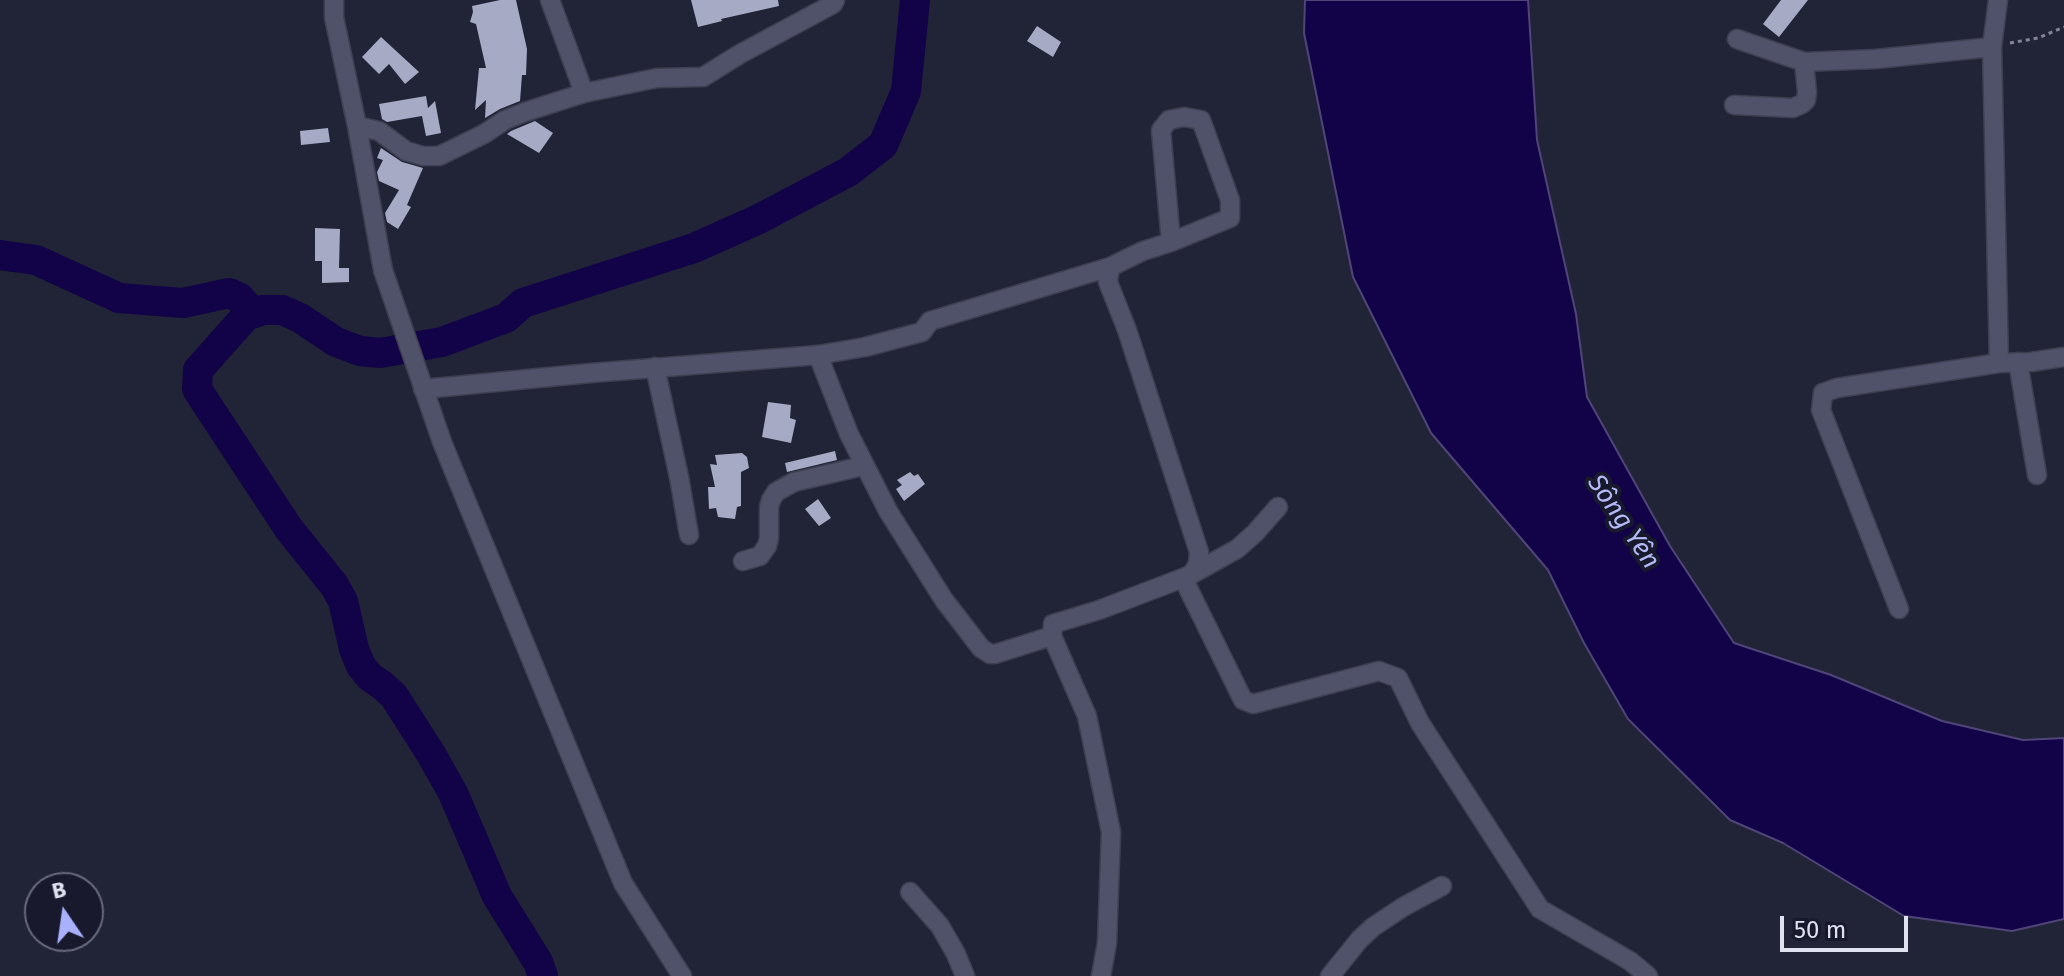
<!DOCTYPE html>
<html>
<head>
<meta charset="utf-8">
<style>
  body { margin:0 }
  #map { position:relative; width:2064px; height:976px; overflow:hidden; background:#212337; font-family:"Fira Sans",sans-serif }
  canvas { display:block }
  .north { position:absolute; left:24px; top:872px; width:80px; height:80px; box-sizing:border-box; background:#18192d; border:2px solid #68697b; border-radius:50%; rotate:347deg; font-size:22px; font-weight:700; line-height:32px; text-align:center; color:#dfe1ef }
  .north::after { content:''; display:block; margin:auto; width:28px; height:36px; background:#a9b0fc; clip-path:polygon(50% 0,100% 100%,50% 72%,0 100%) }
  .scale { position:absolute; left:1780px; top:916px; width:128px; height:36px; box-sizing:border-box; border:4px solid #dfe1ef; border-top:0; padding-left:10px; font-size:24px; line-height:28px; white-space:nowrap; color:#dfe1ef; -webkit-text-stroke:6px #18192d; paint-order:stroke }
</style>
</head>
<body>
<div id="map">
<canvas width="2064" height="976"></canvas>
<div class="north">B</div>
<div class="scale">50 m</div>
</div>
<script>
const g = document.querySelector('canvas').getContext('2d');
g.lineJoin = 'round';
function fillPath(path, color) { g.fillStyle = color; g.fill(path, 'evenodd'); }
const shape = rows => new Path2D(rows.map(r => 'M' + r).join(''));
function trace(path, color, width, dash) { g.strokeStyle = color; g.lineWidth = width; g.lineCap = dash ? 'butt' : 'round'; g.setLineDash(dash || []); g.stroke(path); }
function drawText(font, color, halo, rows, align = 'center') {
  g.font = font + ' "Fira Sans",sans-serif'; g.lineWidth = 8; g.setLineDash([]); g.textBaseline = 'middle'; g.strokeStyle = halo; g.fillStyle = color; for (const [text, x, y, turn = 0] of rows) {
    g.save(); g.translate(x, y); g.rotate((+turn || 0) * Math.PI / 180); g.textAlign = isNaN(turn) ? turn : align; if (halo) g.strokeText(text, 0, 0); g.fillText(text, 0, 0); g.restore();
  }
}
const water = shape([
  [1305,0,1528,0,1537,140,1576,314,1587,397,1670,546,1734,643,1831,675,1942,721,2023,740,2064,738,2064,919,2012,931,1904,916,1783,843,1730,820,1628,719,1584,643,1548,570,1431,433,1353,277,1304,33,1305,0]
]);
const river = shape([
  [0,255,36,260,119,298,183,303,229,293,240,298,253,313],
  [543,976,538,962,497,896,453,793,431,754,394,696,382,685,370,677,361,666,354,649,343,601,334,585,289,529,204,400,197,389,198,370,246,316,263,310,282,310,300,318,336,342,360,351,380,353,442,342,506,318,523,303,694,248,759,219,848,172,883,145,906,91,915,0]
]);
const building = shape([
  [500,0,516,0,527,49,526,75,522,75,520,101,500,109,485,118,486,100,475,110,479,68,486,68,476,24,470,22,473,12,472,6],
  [691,0,778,0,779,6,721,19,722,21,698,27],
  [1781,0,1808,0,1779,37,1763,24],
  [1037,26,1061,42,1053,57,1027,41],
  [381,37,419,72,405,84,389,64,379,74,362,57],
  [426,96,428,108,435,101,441,133,426,136,422,116,387,122,382,119,379,104],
  [535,121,553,133,539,153,507,134,511,131],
  [328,128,330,142,301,145,300,131],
  [381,148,402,162,423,168,407,205,411,207,398,229,387,222,385,213,399,190,379,181,377,172,383,160,377,158],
  [315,228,340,229,339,268,349,268,349,282,322,283,322,261,315,261],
  [768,402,791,405,790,418,796,420,791,443,762,437],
  [835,451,837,460,787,472,785,463],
  [742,453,747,457,749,468,741,472,741,506,737,507,735,519,718,517,716,508,709,509,708,487,715,487,710,464,717,465,715,455],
  [910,472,914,476,918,474,925,484,904,501,896,489,902,485,897,480],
  [818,499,831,518,819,526,805,509]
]);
const path = shape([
  [2010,43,2038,38,2064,27]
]);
const minor = shape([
  [334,0,334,17,357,126,383,270,442,442,623,883,682,976],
  [550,0,584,93],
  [1998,0,1992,47,1999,363,2031,362,2064,357],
  [1737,39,1804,62,1876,59,1992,47],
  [1734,105,1793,108,1802,104,1806,100,1807,92,1804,62],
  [357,126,379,131,406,151,423,156,439,156,484,134,505,120,525,112,584,93,657,78,703,77,740,54,833,4,835,0],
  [818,355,849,434,888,511,944,600,981,648,990,654,995,654,1052,636],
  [2018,362,2037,475],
  [655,367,679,477,689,535],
  [423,389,591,373,818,355,865,347,922,332,930,321,1110,267],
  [743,561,760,556,767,546,769,538,769,507,771,500,776,492,794,482,863,466],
  [1192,574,1237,549,1255,533,1278,507],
  [1183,578,1243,700,1253,704,1379,671,1398,678,1420,723,1540,909,1630,961,1648,976],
  [1899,609,1821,410,1823,393,1837,388,1999,363],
  [910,892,940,926,956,954,965,976],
  [1101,976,1107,943,1111,832,1087,716,1052,636,1053,624,1099,610,1183,578,1192,574,1198,564,1199,552,1127,330,1108,282,1110,267,1143,251,1171,242,1230,218,1230,200,1201,120,1184,117,1169,120,1161,130,1171,242],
  [1330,976,1360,939,1373,927,1403,907,1442,886]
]);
const waterNames = [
  ["Sông Yên",1623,522,56]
];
fillPath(water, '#120247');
trace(water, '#504579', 2);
trace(river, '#120247', 30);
fillPath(building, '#a6aac4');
trace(minor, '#3e3f50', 21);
trace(path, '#848697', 3, [4, 4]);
trace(minor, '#4f5269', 18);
drawText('italic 26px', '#b3baf7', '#18192d', waterNames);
</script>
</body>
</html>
